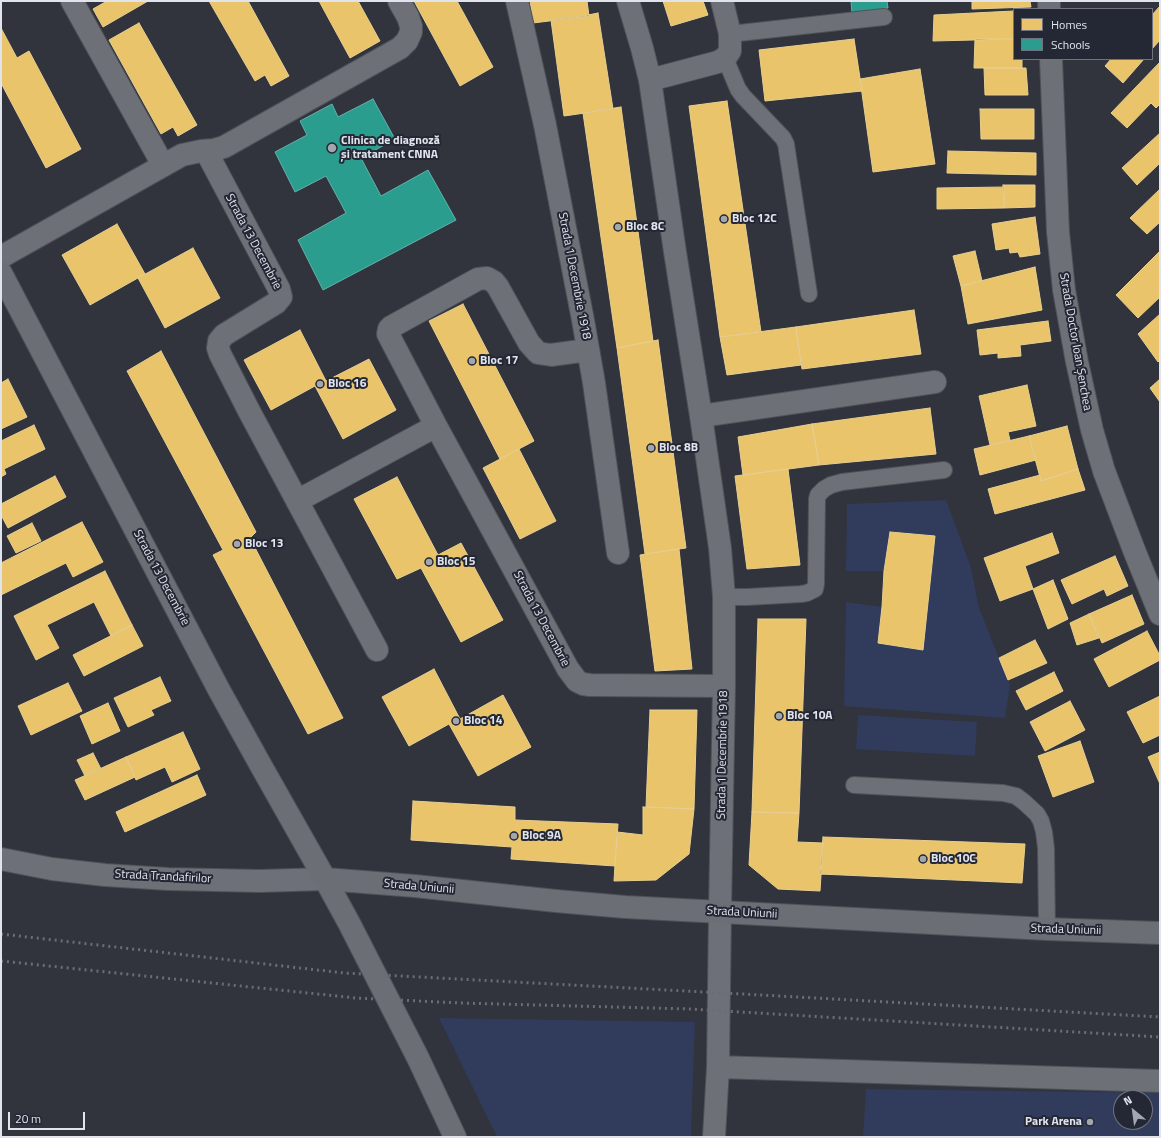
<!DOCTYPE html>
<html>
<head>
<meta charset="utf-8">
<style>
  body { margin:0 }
  #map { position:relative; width:1161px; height:1138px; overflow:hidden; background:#31343c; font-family:"Titillium Web",sans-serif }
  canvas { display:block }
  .frame { position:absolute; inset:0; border:2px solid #e1e4ed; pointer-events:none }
  .legend { position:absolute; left:1013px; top:8px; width:140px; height:52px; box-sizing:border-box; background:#242835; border:1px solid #70737f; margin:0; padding:5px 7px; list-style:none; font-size:12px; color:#e1e4ed }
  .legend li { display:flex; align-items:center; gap:8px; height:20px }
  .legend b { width:20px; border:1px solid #70737f }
  .north { position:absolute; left:1113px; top:1090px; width:40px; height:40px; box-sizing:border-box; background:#242835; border:1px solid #70737f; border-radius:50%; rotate:331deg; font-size:11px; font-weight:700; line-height:16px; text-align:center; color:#e1e4ed }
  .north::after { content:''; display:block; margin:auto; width:14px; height:18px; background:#a3a6af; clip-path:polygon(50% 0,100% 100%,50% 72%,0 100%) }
  .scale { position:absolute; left:8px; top:1112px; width:77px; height:18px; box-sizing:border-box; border:2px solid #e1e4ed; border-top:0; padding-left:5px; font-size:12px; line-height:14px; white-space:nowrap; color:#e1e4ed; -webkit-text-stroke:3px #242835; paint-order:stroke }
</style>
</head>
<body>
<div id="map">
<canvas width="1161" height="1138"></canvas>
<div class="frame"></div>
<ul class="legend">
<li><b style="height:11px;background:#e9c46a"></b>Homes</li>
<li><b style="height:11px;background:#2a9d8f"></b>Schools</li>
</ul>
<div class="north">N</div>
<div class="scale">20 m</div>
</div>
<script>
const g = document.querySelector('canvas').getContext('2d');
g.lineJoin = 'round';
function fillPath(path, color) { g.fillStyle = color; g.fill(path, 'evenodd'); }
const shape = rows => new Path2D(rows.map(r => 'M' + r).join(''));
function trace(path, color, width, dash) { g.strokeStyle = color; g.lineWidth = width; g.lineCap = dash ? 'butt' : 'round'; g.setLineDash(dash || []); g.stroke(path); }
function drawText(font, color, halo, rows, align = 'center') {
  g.font = font + ' "Titillium Web",sans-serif'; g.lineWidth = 4; g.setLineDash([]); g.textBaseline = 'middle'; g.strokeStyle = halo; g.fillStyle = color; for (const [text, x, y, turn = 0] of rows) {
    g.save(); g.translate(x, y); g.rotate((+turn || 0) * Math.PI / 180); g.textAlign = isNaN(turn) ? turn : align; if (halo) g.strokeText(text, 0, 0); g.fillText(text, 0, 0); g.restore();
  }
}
const green = shape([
  [946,500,971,568,979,608,1010,685,1005,718,844,706,846,602,882,607,878,643,923,650,935,537,891,532,884,571,846,571,847,504],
  [858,715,977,722,975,756,856,749],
  [439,1018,695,1022,691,1137,497,1137],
  [866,1089,1160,1093,1160,1137,863,1137],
  [1121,1098,1145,1098,1145,1122,1121,1122]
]);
const homes = shape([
  [107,1,148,1,103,27,93,9,107,1],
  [209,1,248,1,289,76,271,86,265,75,255,81,209,1],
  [319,1,358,1,380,41,350,58,319,1],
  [414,1,457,1,493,67,460,86,414,1],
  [530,1,587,1,589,16,533,23,530,1],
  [663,1,703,1,708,15,671,26,663,1],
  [972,1,1030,1,1031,7,972,9,972,1],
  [1160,6,1160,40,1152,49,1152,15,1160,6],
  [1014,11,1014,39,933,41,934,15,1014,11],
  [598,13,613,109,564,116,551,20,583,16,598,13],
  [139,23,197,125,178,136,173,127,161,134,109,40,139,23],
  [1,28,17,58,29,51,81,149,46,168,1,83,1,28],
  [854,39,862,91,765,101,759,50,854,39],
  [975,39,1014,39,1014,59,1022,59,1022,68,974,68,975,39],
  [1111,59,1144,59,1123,83,1105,66,1111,59],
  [1160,62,1160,104,1156,108,1151,103,1127,128,1111,113,1160,62],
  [984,68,1026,68,1028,95,985,95,984,68],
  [920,69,935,164,873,172,860,79,920,69],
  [727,101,761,332,720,337,689,106,727,101],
  [621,107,653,341,617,348,583,113,621,107],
  [980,109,1034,109,1034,139,981,139,980,109],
  [1160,133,1160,165,1159,164,1137,185,1122,168,1160,133],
  [948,151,1036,153,1036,175,947,173,948,151],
  [1003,185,1035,185,1035,207,1004,208,1003,185],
  [1004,187,1004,208,937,209,937,188,1004,187],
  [1160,189,1160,222,1147,234,1130,218,1160,189],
  [1035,217,1040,254,1020,257,1018,252,1010,253,1009,248,996,250,992,224,1035,217],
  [117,224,145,274,90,305,62,255,117,224],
  [193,248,220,298,165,328,138,278,193,248],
  [975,251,982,281,961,286,953,256,975,251],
  [1160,251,1160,297,1138,318,1116,295,1160,251],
  [1035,267,1042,310,968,324,961,286,1035,267],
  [463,304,534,441,500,459,429,321,463,304],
  [914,310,921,354,802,369,796,327,914,310],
  [1160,314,1160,360,1158,362,1138,334,1160,314],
  [1048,321,1051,341,1020,345,1021,356,998,358,998,353,980,355,977,330,1048,321],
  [796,327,801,365,727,375,720,337,796,327],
  [300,330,326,381,369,359,396,410,343,439,315,386,271,410,244,360,300,330],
  [658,340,686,548,645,554,617,348,658,340],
  [161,351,256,532,250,538,343,718,308,734,213,555,223,550,127,371,161,351],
  [8,379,27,417,1,429,1,383,8,379],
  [1160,379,1160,402,1150,388,1160,379],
  [1027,385,1036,426,1008,432,1010,440,990,445,979,396,1027,385],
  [930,408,936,454,819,465,812,424,930,408],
  [812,424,819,465,743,475,738,437,812,424],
  [34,425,45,449,4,469,6,474,1,477,1,441,34,425],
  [1067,426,1078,469,1041,481,1029,436,1067,426],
  [1029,436,1036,460,980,475,974,449,1029,436],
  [519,449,556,521,520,539,483,468,519,449],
  [788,469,800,565,747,569,735,476,788,469],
  [1078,469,1085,490,995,514,988,489,1040,475,1041,481,1078,469],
  [55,476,66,497,8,528,1,515,1,504,55,476],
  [397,477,438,555,461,543,503,620,461,642,421,568,397,579,354,499,397,477],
  [82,522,103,562,73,577,66,563,1,595,1,563,82,522],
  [32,523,41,541,16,553,7,536,32,523],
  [890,532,935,536,923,650,878,643,882,607,884,571,890,532],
  [1052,533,1059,553,1025,566,1033,589,1000,601,984,558,1052,533],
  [679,549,692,669,655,671,640,555,679,549],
  [1115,556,1128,586,1107,596,1104,589,1072,604,1061,580,1115,556],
  [105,571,132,625,111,636,94,602,47,625,59,648,36,660,14,616,105,571],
  [1053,580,1068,619,1048,629,1033,589,1053,580],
  [1132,595,1144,624,1102,643,1089,614,1132,595],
  [1089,614,1099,638,1077,645,1070,623,1089,614],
  [758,619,806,619,799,813,752,812,758,619],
  [132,625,143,646,84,676,73,655,132,625],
  [1147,631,1160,656,1160,660,1109,687,1094,659,1147,631],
  [1035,640,1047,663,1008,680,999,658,1035,640],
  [434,669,460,719,503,695,531,747,478,776,449,724,409,746,382,697,434,669],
  [1054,672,1063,691,1026,710,1016,691,1054,672],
  [160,677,171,701,151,710,154,715,128,727,114,698,160,677],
  [68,683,82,711,31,735,18,706,68,683],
  [1160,696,1160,735,1143,743,1127,712,1160,696],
  [1070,701,1085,730,1045,751,1030,722,1070,701],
  [108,703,120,731,92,744,80,716,108,703],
  [650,710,697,710,694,809,646,807,650,710],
  [183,732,200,769,172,782,165,767,136,780,126,757,183,732],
  [1080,741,1094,782,1053,797,1038,756,1080,741],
  [1160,752,1160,784,1148,757,1160,752],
  [93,753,101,769,85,776,77,760,93,753],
  [126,757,135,777,85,800,75,780,126,757],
  [197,775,206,795,125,832,116,812,197,775],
  [413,801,515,807,515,820,618,824,615,866,511,859,512,847,411,840,413,801],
  [643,807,694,809,689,854,656,880,614,881,617,832,643,835,643,807],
  [752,812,799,813,797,842,823,843,820,891,778,889,749,865,752,812],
  [823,837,1025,844,1022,883,820,874,823,837]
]);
const schools = shape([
  [851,1,887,1,888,8,852,13,851,1],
  [373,99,395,139,361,158,381,196,428,170,456,220,323,290,298,240,346,213,326,176,295,192,275,152,307,135,300,121,332,104,338,117,373,99]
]);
const service = shape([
  [730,34,884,17],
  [725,58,738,89,743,96,783,138,786,144,809,294],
  [724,597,747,597,801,594,807,593,815,589,816,584,817,499,818,495,824,489,831,485,842,482,944,470],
  [854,785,1003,793,1016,796,1024,802,1037,814,1041,821,1044,832,1046,848,1047,929]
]);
const minor = shape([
  [72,1,163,165],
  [517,1,545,125,583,320,594,383,618,553],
  [1049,1,1049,9],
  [1051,59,1058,232,1064,290,1077,362,1092,430,1104,471,1134,550,1160,614],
  [650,80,718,62,725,58,730,51,730,34,722,1],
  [206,151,279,289,281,297,276,303,224,335,219,341,218,348,220,354,249,411,377,650],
  [1,257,182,155,201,151,213,150,224,147,400,48,407,41,411,32,411,26,408,17,399,1],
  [588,350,551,355,538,353,529,343,498,287,494,282,487,278,478,279,391,327,389,329,388,334,436,426,568,669,577,681,583,684,590,685,724,686],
  [701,416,935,382],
  [297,501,436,426],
  [718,1067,1160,1081],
  [714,1137,718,1067,720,912]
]);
const tertiary = shape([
  [628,1,642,48,650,80,675,252,701,416,720,548,724,597,724,686,720,912],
  [1,859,52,869,105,875,168,879,260,881,325,879]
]);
const secondary = shape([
  [1,273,219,690,260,764,325,879,349,923,418,1058,455,1137],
  [325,879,415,886,556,901,625,907,1047,929,1160,933]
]);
const rail = shape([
  [1,934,344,973,761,995,1160,1017],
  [1,961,356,998,460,1003,690,1009,1160,1037]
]);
const markers = [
  [332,148,5,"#a3a6af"],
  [724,219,4,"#a3a6af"],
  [618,227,4,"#a3a6af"],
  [472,361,4,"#a3a6af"],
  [320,384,4,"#a3a6af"],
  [651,448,4,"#a3a6af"],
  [237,544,4,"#a3a6af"],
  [429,562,4,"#a3a6af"],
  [779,716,4,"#a3a6af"],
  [456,721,4,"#a3a6af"],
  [514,836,4,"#a3a6af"],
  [923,859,4,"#a3a6af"],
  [1090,1122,4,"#a3a6af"]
];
const poiNames = [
  ["Clinica de diagnoză",341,141],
  ["și tratament CNNA",341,155],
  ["Bloc 12C",732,219],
  ["Bloc 8C",626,227],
  ["Bloc 17",480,361],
  ["Bloc 16",328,384],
  ["Bloc 8B",659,448],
  ["Bloc 13",245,544],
  ["Bloc 15",437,562],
  ["Bloc 10A",787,716],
  ["Bloc 14",464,721],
  ["Bloc 9A",522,836],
  ["Bloc 10C",931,859],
  ["Park Arena",1082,1122,"right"]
];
const streetNames = [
  ["Strada 13 Decembrie",253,242,62],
  ["Strada 1 Decembrie 1918",574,276,79],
  ["Strada Doctor Ioan Șenchea",1075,342,80],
  ["Strada 13 Decembrie",161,578,62],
  ["Strada 13 Decembrie",541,619,62],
  ["Strada 1 Decembrie 1918",723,755,-89],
  ["Strada Trandafirilor",163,877,3],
  ["Strada Uniunii",419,887,5],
  ["Strada Uniunii",742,913,3],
  ["Strada Uniunii",1066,930,2]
];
fillPath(green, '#313b5c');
fillPath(homes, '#e9c46a');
trace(homes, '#e7ce91', 1);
fillPath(schools, '#2a9d8f');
trace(schools, '#61b2ab', 1);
trace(service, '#4e5157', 18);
trace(minor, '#4e5157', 24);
trace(tertiary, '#4e5157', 24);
trace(secondary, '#4e5157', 24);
trace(service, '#6e7077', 16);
trace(minor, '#6e7077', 22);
trace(tertiary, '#6e7077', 22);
trace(secondary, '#6b6e75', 22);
trace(rail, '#6b6d73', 3, [2, 4]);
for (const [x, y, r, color] of markers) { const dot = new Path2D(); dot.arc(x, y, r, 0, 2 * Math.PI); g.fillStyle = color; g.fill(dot); trace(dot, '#242835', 1.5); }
drawText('bold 12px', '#e1e4ed', '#242835', poiNames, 'left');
drawText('12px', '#e1e4ed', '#242835', streetNames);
</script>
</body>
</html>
